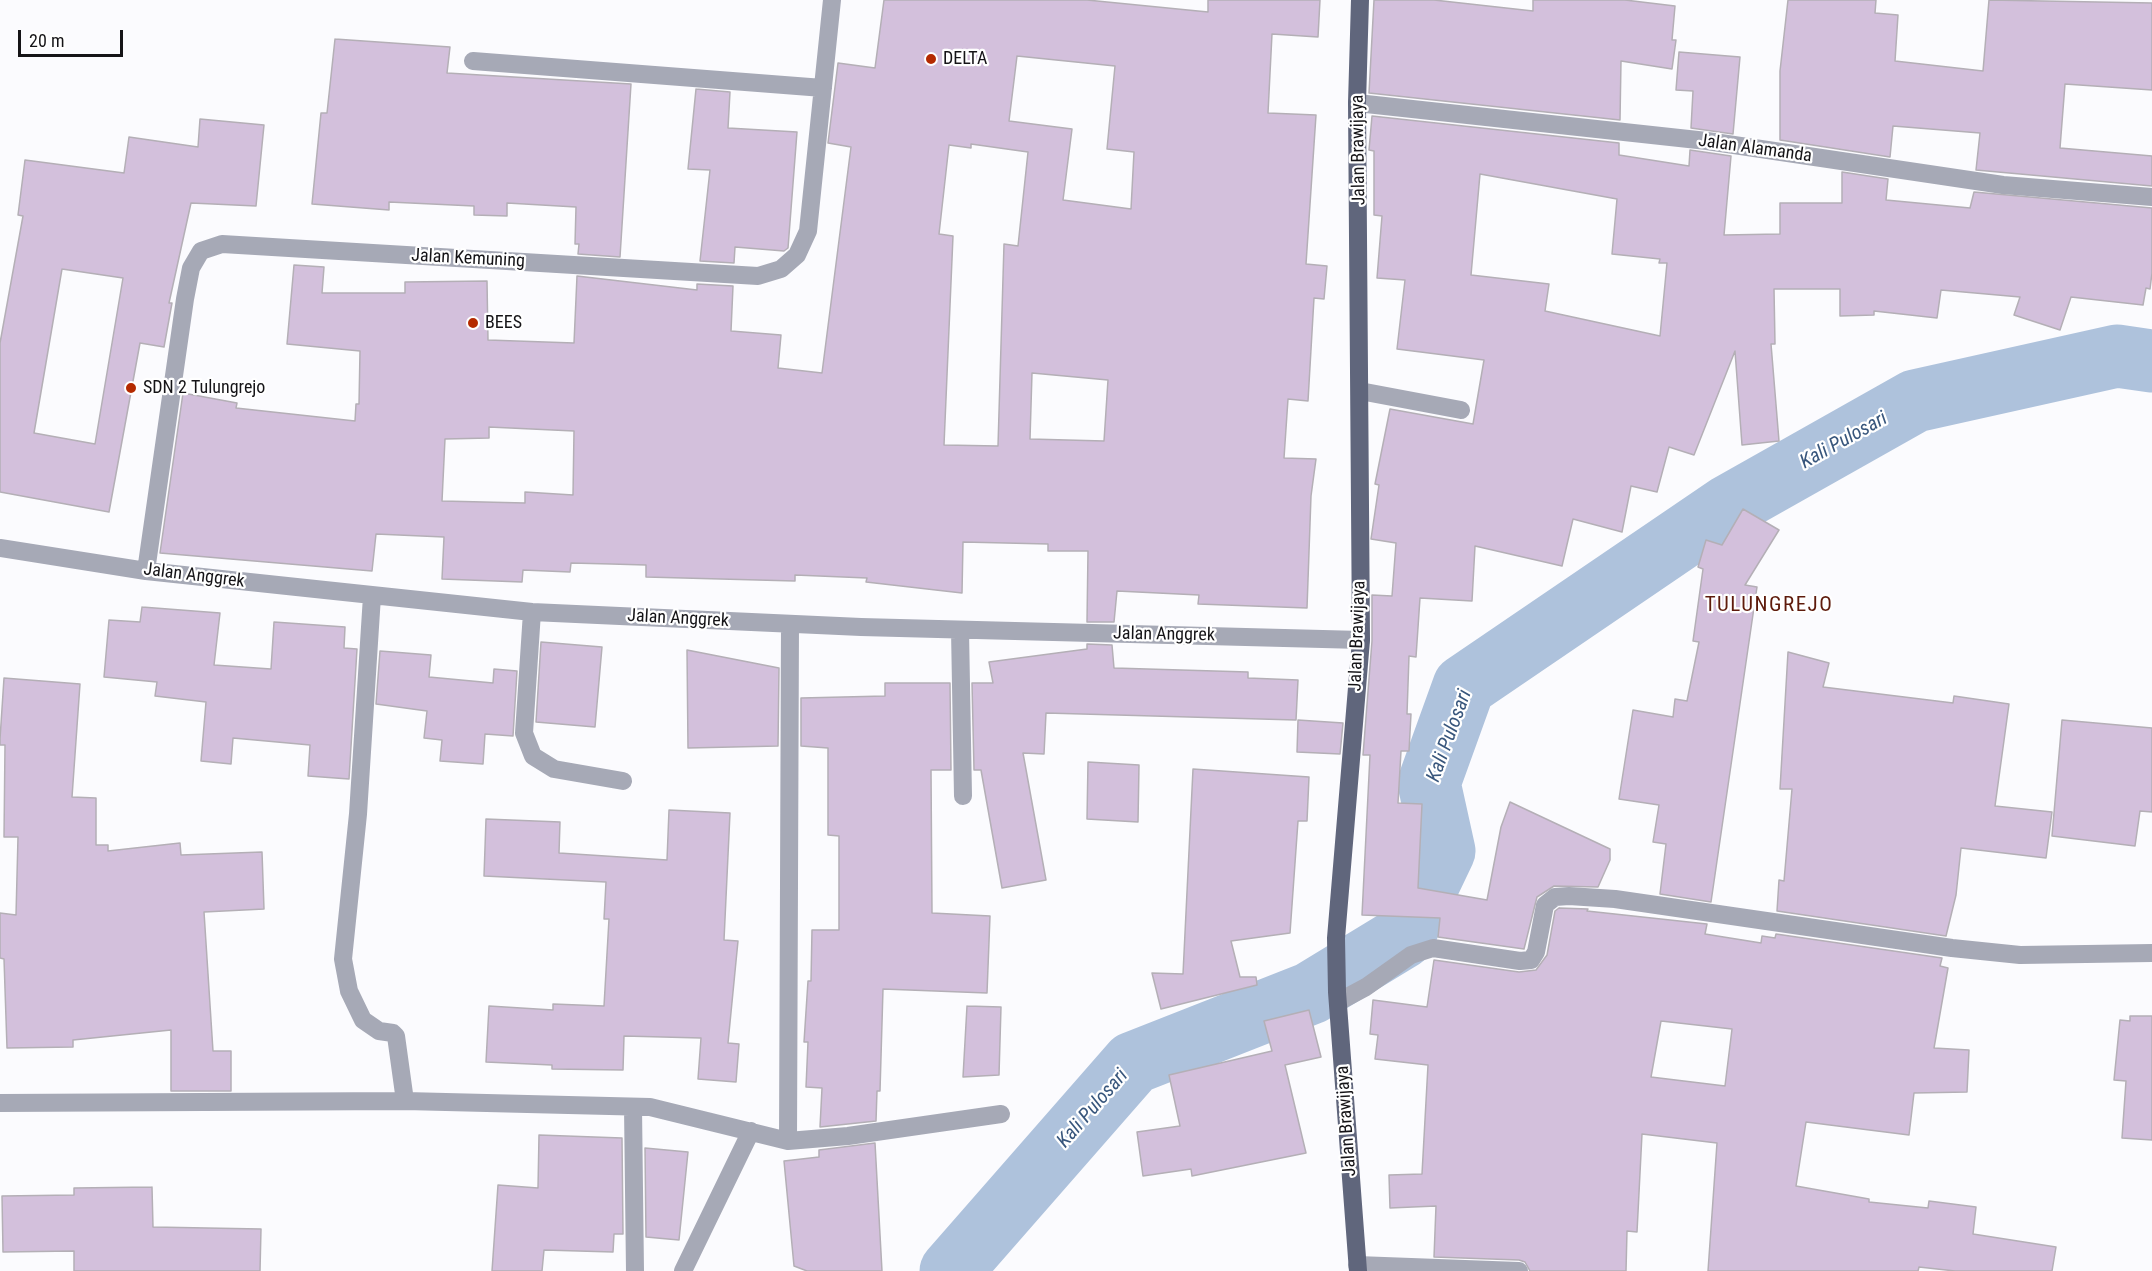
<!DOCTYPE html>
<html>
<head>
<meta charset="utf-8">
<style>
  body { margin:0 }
  #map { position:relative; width:2152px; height:1271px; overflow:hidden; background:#fbfbfe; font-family:"Roboto Condensed",sans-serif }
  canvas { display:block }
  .scale { position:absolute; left:18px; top:30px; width:105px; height:27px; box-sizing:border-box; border:3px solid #151417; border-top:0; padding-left:8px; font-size:18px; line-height:21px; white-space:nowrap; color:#151417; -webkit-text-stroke:4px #fff; paint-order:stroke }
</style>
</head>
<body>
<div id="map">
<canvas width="2152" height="1271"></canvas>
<div class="scale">20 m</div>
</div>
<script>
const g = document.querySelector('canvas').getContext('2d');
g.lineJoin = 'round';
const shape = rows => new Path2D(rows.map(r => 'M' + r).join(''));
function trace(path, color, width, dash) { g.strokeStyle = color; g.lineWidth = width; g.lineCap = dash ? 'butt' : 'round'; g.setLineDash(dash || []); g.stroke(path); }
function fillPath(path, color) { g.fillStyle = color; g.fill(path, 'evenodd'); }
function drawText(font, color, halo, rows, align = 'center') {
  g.font = font + ' "Roboto Condensed",sans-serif'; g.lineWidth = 4.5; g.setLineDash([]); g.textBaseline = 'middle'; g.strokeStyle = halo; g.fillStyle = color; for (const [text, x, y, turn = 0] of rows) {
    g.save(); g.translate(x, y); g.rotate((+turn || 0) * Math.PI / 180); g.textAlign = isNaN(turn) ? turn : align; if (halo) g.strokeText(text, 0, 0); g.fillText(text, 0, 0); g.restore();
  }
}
const river = shape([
  [951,1271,1133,1063,1311,993,1403,937,1444,851,1429,783,1464,686,1727,507,1915,401,2117,356,2152,361]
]);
const building = shape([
  [884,0,1087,0,1208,12,1208,0,1320,0,1318,37,1272,34,1268,113,1316,115,1306,264,1327,266,1324,299,1314,298,1308,401,1288,399,1284,458,1316,459,1311,496,1307,608,1198,604,1199,595,1117,591,1114,622,1087,622,1088,551,1048,551,1048,544,963,542,962,593,866,582,867,578,795,575,795,581,646,577,646,565,611,564,571,563,570,572,523,570,522,582,442,579,444,537,376,534,372,571,160,553,183,393,237,403,236,408,355,421,356,404,359,404,360,351,287,344,294,265,324,267,322,293,405,293,405,282,487,281,488,340,574,343,577,276,697,290,697,284,733,286,731,331,781,335,778,368,822,373,851,147,828,143,838,63,875,68,884,0],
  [1017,56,1115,66,1107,149,1134,152,1131,209,1063,200,1072,129,1009,121,1017,56],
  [971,144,1028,152,1018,246,1004,244,998,446,944,445,953,236,939,234,949,145,971,148,971,144],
  [1032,373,1108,380,1104,441,1030,439,1032,373],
  [489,427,574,431,573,495,525,492,525,503,442,501,445,439,489,438,489,427],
  [1374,0,1434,0,1533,11,1533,0,1625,0,1675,6,1672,40,1676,40,1672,69,1621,61,1620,120,1369,93,1374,0],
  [1788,0,1876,0,1875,13,1898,15,1895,61,1983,71,1989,0,2152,3,2152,90,2065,84,2060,148,2152,156,2152,186,1976,170,1980,133,1893,126,1890,157,1780,140,1780,71,1788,0],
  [335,39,450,47,447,73,631,84,620,257,578,254,579,244,575,244,576,207,507,203,507,216,474,215,474,206,389,202,389,210,312,204,321,113,327,113,335,39],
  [1679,52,1740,57,1733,134,1691,128,1693,91,1676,90,1679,52],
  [696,89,730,92,728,128,797,132,788,248,784,251,735,247,734,263,700,261,710,170,688,169,696,89],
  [1372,116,1619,143,1619,155,1689,166,1690,150,1731,156,1724,235,1780,234,1780,203,1842,203,1842,172,1888,179,1886,200,1970,208,1974,192,2152,208,2152,273,2150,289,2146,288,2143,305,2071,297,2060,330,2014,315,2020,297,1941,290,1937,318,1874,311,1874,315,1840,316,1840,289,1774,289,1775,344,1771,344,1779,441,1742,445,1735,351,1694,455,1669,447,1657,492,1631,486,1622,532,1573,519,1562,566,1475,546,1472,601,1420,598,1416,657,1409,656,1407,714,1411,714,1409,751,1401,751,1398,803,1422,804,1418,888,1487,900,1501,827,1510,802,1610,849,1610,860,1598,887,1554,886,1537,897,1524,949,1438,937,1440,918,1362,915,1370,755,1363,755,1372,641,1372,595,1392,596,1396,543,1371,539,1379,485,1375,484,1390,409,1473,424,1484,360,1397,349,1405,280,1377,278,1382,216,1374,215,1374,151,1369,150,1372,116],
  [1480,174,1617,199,1612,254,1660,259,1659,263,1667,263,1660,336,1545,311,1549,284,1471,275,1480,174],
  [200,119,264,125,256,206,191,203,169,303,172,303,164,347,140,343,109,512,0,492,0,343,23,216,18,215,25,160,124,173,129,137,198,147,200,119],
  [62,269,123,278,95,444,34,433,62,269],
  [1743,509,1779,530,1745,585,1757,587,1711,902,1660,894,1666,844,1653,842,1659,805,1619,799,1633,710,1673,717,1675,699,1687,701,1699,642,1693,641,1703,569,1698,567,1706,540,1722,545,1743,509],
  [142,607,220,613,214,665,271,669,274,622,345,627,344,648,357,649,349,779,308,776,310,745,233,738,231,764,201,761,206,702,155,696,157,682,104,677,109,620,140,622,142,607],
  [541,642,602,647,595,727,536,722,541,642],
  [1087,644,1112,645,1114,668,1248,672,1248,678,1298,680,1296,720,1046,713,1044,754,1023,753,1046,880,1002,888,981,770,974,770,972,683,993,683,989,662,1087,649,1087,644],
  [687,650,779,668,778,746,688,748,687,650],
  [380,651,431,655,429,677,493,683,494,669,517,671,513,736,485,734,483,764,440,761,442,740,424,738,427,711,376,704,380,651],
  [1788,652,1829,663,1823,687,1953,703,1954,696,2009,704,1995,806,2052,812,2046,858,1961,848,1956,895,1946,936,1777,911,1779,880,1784,881,1792,789,1780,789,1788,652],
  [4,678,80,684,72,797,96,798,96,845,108,845,108,851,180,843,181,855,262,852,264,909,204,912,213,1051,231,1051,231,1091,171,1091,171,1030,73,1040,73,1047,7,1048,4,959,0,958,0,913,16,915,18,837,4,837,5,745,0,745,0,739,4,678],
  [885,683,950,683,951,770,931,770,932,913,990,916,987,993,883,989,880,1091,877,1091,876,1121,820,1127,822,1088,806,1087,808,1042,804,1042,808,981,811,981,812,930,839,930,839,836,828,835,828,748,801,746,801,698,885,696,885,683],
  [1298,720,1343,723,1340,754,1297,752,1298,720],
  [2062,720,2152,728,2152,812,2140,811,2135,846,2052,836,2062,720],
  [1088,762,1139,765,1138,822,1087,819,1088,762],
  [1193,769,1309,777,1307,821,1298,821,1290,933,1231,941,1240,977,1256,977,1257,985,1161,1009,1152,973,1183,974,1193,769],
  [669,810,730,813,724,940,738,941,728,1043,739,1044,736,1082,698,1079,701,1038,624,1036,623,1070,552,1069,552,1065,486,1062,489,1006,553,1010,553,1004,604,1006,609,919,604,919,606,882,484,876,486,819,560,822,559,853,667,860,669,810],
  [1559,908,1588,909,1587,911,1707,924,1705,934,1761,943,1762,936,1775,938,1776,934,1942,958,1940,966,1948,968,1934,1048,1969,1050,1967,1092,1914,1093,1909,1135,1806,1122,1796,1186,1869,1199,1869,1202,1928,1208,1929,1201,1976,1207,1973,1234,2056,1247,2052,1271,1955,1271,1919,1267,1918,1271,1708,1271,1717,1143,1642,1134,1637,1232,1627,1231,1626,1271,1530,1271,1525,1262,1519,1260,1434,1257,1436,1206,1390,1208,1389,1175,1422,1174,1428,1065,1375,1059,1378,1035,1370,1034,1373,1000,1427,1007,1434,960,1519,972,1536,970,1547,955,1555,911,1559,908],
  [1661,1021,1732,1029,1725,1086,1651,1077,1661,1021],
  [967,1006,1001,1007,999,1075,963,1077,967,1006],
  [1309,1010,1321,1057,1285,1065,1306,1153,1192,1176,1191,1169,1143,1176,1137,1132,1180,1126,1169,1075,1272,1051,1264,1021,1309,1010],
  [2130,1016,2152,1016,2152,1140,2122,1138,2126,1081,2114,1080,2120,1020,2130,1021,2130,1016],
  [539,1135,622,1138,623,1234,614,1234,613,1252,544,1250,542,1271,492,1271,498,1185,538,1188,539,1135],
  [875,1143,882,1271,807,1271,794,1266,784,1161,819,1157,819,1150,875,1143],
  [645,1148,688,1152,679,1240,646,1237,645,1148],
  [152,1187,153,1227,261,1229,260,1271,74,1271,74,1251,3,1252,2,1196,74,1195,74,1188,152,1187]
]);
const minor = shape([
  [473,61,823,88],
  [1357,103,1707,141,2003,185,2152,197],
  [1360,391,1461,410],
  [0,548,146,571,532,612,861,627,1361,640],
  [146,571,185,299,191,268,201,251,222,244,758,276,781,269,797,255,808,231,832,0],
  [372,596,358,814,343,959,349,991,363,1020,379,1031,393,1033,396,1036,405,1101],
  [532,612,524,733,533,756,554,769,623,781],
  [960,630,963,796],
  [1338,1002,1366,987,1411,955,1433,948,1520,961,1531,960,1536,952,1545,905,1555,897,1569,896,1615,899,1952,948,2020,955,2152,953],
  [0,1103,405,1101,650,1107,788,1141,848,1136,1001,1114],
  [633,1107,635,1271],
  [788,1141,790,624],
  [1357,1265,1519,1271],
  [683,1271,751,1131]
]);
const major = shape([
  [1358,1271,1337,992,1336,938,1361,640,1357,103,1360,0]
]);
const markers = [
  [931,59,6,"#b42a00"],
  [473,323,6,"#b42a00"],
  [131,388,6,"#b42a00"]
];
const poiNames = [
  ["DELTA",943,59],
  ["BEES",485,323],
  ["SDN 2 Tulungrejo",143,388]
];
const streetNames = [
  ["Jalan Alamanda",1755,149,8],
  ["Jalan Brawijaya",1359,150,-91],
  ["Jalan Kemuning",468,259,3],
  ["Jalan Anggrek",194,576,7],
  ["Jalan Anggrek",678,619,3],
  ["Jalan Anggrek",1164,635,1],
  ["Jalan Brawijaya",1358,636,-88],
  ["Jalan Brawijaya",1347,1121,-94]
];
const waterNames = [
  ["Kali Pulosari",1844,441,-29],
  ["Kali Pulosari",1450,736,-70],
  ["Kali Pulosari",1093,1109,-49]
];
const quarterNames = [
  ["TULUNGREJO",1769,606]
];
trace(river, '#aec2dc', 63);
fillPath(building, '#d3c0dc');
trace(building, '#b4afb6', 1.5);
trace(minor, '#a6a9b6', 18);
trace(major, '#60667c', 18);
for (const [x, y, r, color] of markers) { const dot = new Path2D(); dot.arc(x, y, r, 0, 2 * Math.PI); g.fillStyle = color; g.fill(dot); trace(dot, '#fff', 2); }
drawText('18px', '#151417', '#fff', poiNames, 'left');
drawText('18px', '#151417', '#fff', streetNames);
drawText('italic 20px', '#38567c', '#fff', waterNames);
g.letterSpacing = '1.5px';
drawText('21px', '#5e1b0c', '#fff', quarterNames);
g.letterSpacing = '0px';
</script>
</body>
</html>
